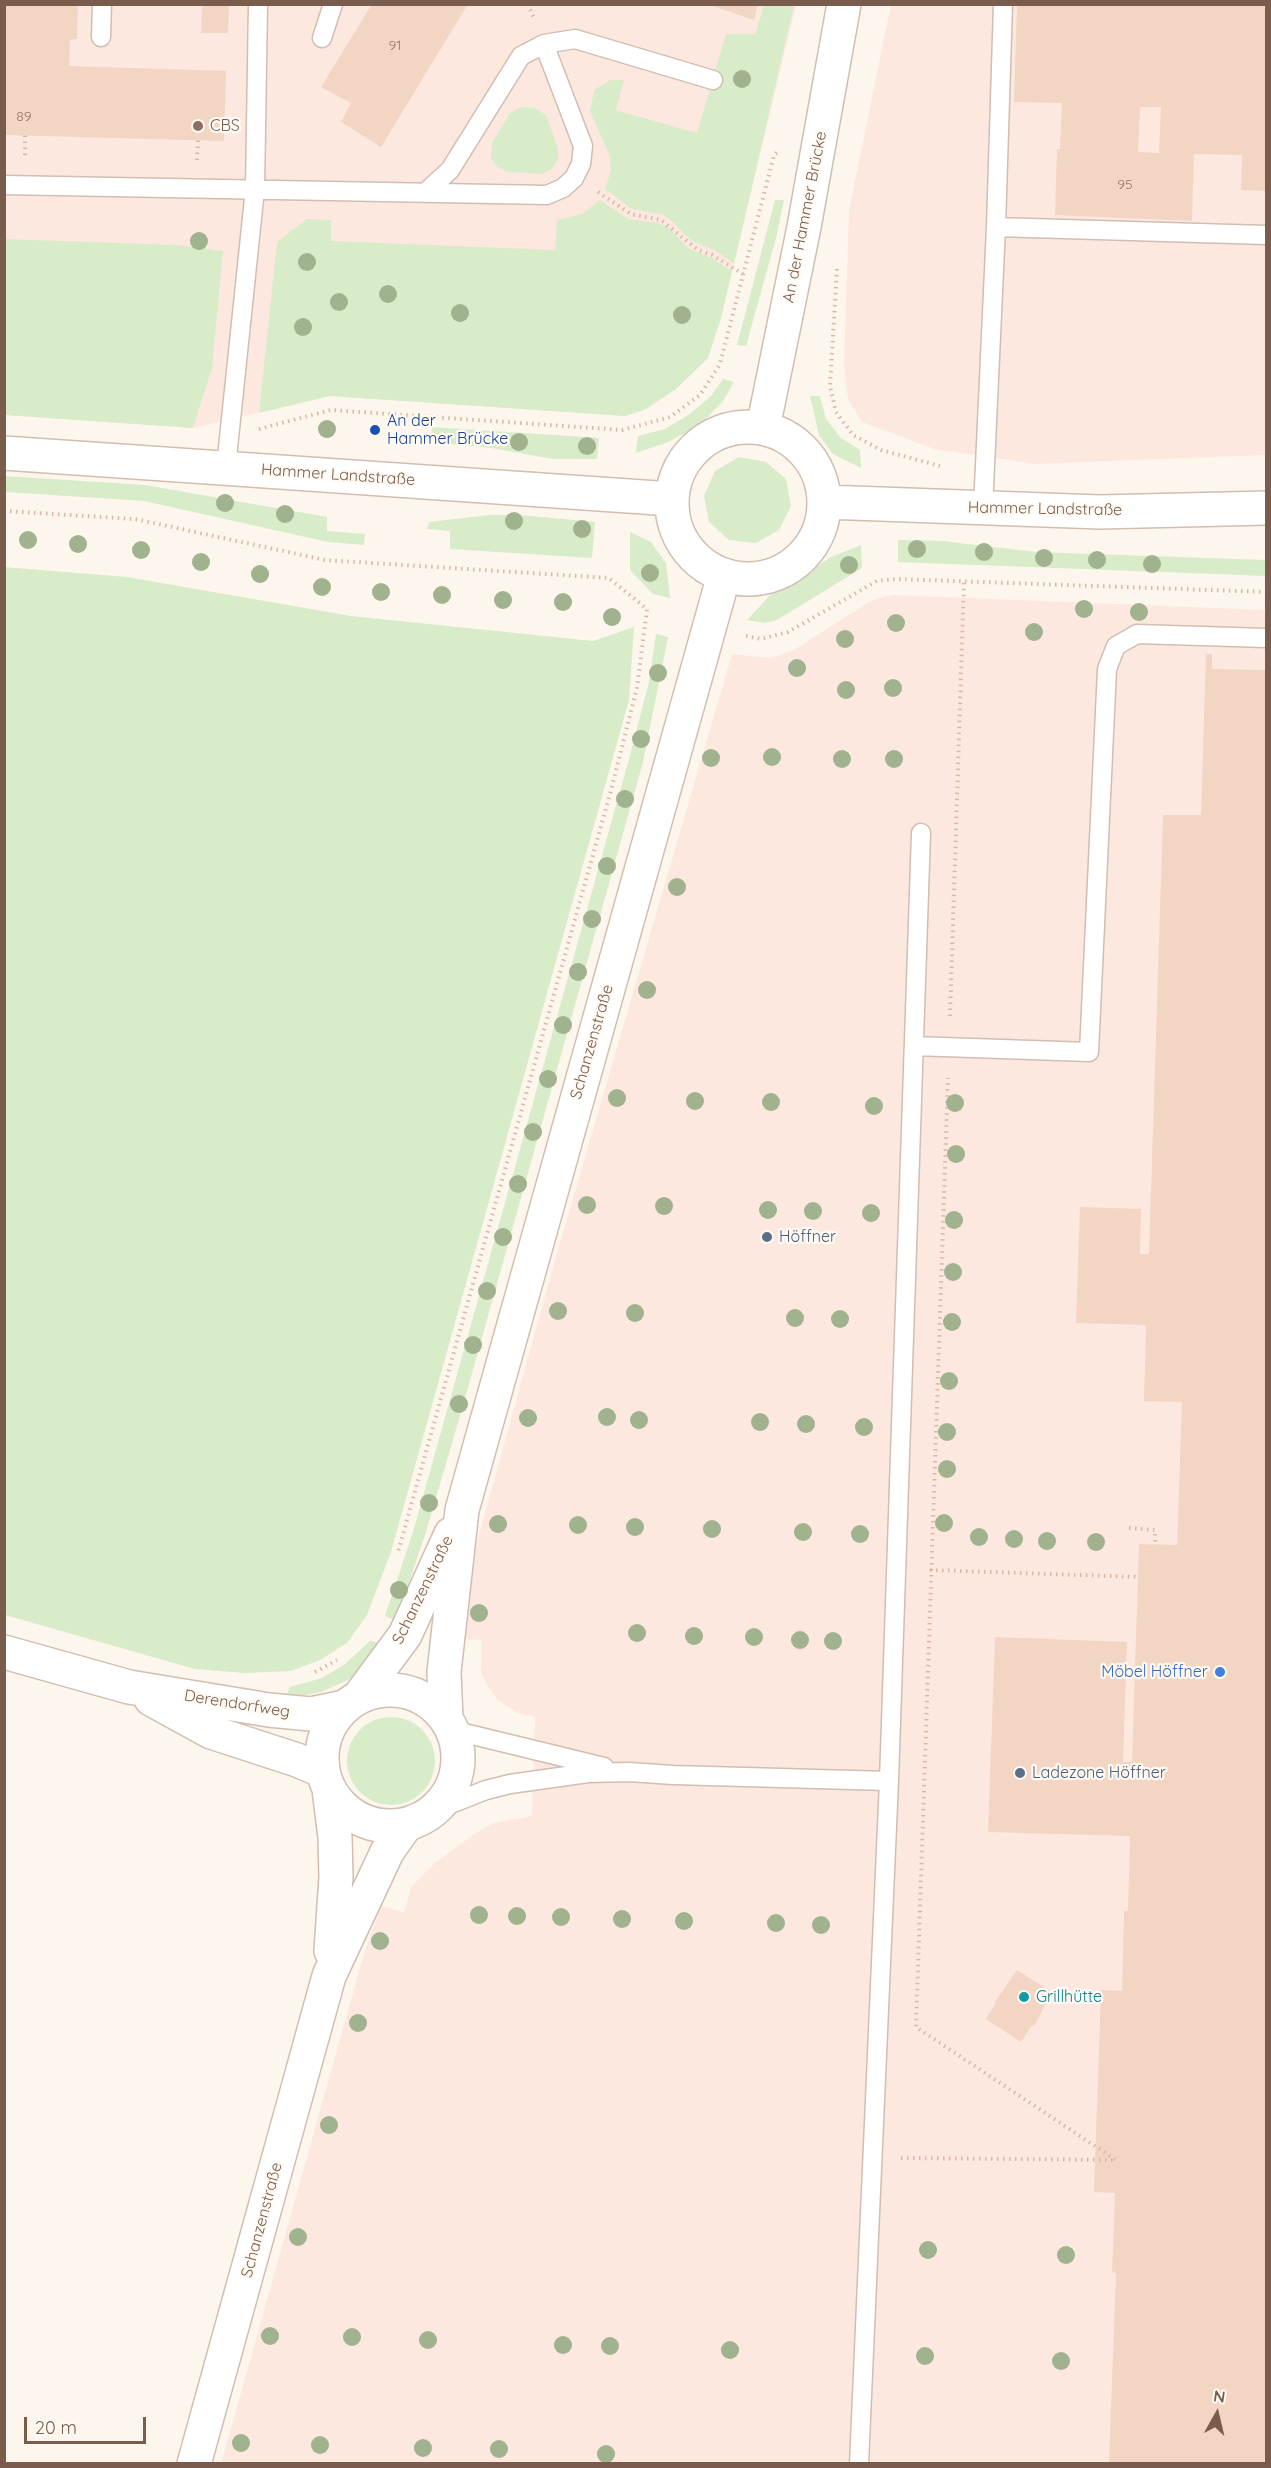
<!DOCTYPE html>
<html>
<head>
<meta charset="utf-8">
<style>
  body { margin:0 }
  #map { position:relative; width:1271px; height:2468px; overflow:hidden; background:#fdf6ec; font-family:Quicksand,sans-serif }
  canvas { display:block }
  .frame { position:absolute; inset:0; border:6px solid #7a5c4d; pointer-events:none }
  .north { position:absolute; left:1187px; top:2384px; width:60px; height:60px; -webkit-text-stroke:4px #fffaf3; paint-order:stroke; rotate:8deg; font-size:16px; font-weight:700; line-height:24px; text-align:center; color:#7a5c4d }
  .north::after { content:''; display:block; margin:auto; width:21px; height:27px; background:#7a5c4d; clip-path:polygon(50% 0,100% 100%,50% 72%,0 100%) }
  .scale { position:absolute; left:24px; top:2417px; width:122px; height:27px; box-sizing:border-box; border:3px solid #7a5c4d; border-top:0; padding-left:8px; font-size:18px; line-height:21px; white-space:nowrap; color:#7a5c4d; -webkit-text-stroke:4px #fffaf3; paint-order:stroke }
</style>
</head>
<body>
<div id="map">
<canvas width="1271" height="2468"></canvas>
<div class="frame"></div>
<div class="north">N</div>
<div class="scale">20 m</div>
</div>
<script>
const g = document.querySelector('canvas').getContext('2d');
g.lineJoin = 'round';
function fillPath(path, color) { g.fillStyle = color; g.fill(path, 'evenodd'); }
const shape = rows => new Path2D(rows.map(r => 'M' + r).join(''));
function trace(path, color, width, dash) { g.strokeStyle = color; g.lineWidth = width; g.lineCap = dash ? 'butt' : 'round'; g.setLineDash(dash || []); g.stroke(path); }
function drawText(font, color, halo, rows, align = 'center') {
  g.font = font + ' Quicksand,sans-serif'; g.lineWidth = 4.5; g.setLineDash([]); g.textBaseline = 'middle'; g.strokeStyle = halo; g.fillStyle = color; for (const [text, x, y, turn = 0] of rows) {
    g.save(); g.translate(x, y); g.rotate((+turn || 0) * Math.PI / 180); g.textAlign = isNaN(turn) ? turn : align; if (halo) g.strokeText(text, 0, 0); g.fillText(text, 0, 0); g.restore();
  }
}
const commercial = shape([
  [4,5,796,5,721,318,708,358,676,389,646,409,625,416,330,396,193,428,5,415],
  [891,5,1266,5,1266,455,1035,464,934,449,862,422,848,399,844,366,849,210],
  [893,595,1266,610,1266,2463,221,2464,363,1957,381,1905,404,1913,411,1887,435,1863,473,1835,493,1823,532,1816,535,1717,517,1713,497,1699,488,1687,481,1672,482,1640,460,1639,463,1604,476,1546,555,1260,732,654,770,658,794,650,872,600]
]);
const green = shape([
  [764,5,794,5,734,264,716,251,690,240,672,221,661,214,632,209,605,189,611,170,609,154,590,111,594,90,610,80,624,80,616,110,697,133,726,34,755,34],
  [522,107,535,108,546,115,557,145,559,158,552,168,543,174,508,172,497,167,491,158,492,143,510,113],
  [600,200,628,219,658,223,669,228,688,248,712,258,732,271,721,318,708,358,676,389,646,409,625,416,330,396,259,413,277,242,307,219,331,220,331,241,555,250,557,220,582,214],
  [775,200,784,200,776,238,746,346,737,345],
  [4,239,179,245,223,251,212,368,193,428,5,415],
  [723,379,734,382,723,401,700,425,668,442,636,453,638,436,665,429,690,414,711,396],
  [810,396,820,396,826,419,841,438,860,450,861,468,833,454,819,435],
  [432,427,599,438,597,459,553,459,492,448,431,442],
  [739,457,766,462,786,479,791,506,779,530,756,543,729,540,709,522,704,496,715,471],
  [4,476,145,485,327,517,327,531,365,534,364,545,328,542,144,501,5,492],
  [489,515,519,515,595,522,592,558,450,549,450,531,427,529,429,522],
  [630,532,651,542,666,563,670,598,653,594,630,570],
  [898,540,942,541,1036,552,1266,560,1266,576,898,562],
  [861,545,862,568,777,620,764,623,747,620,772,593,799,579,829,558],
  [4,567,127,577,351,616,593,641,634,627,629,700,391,1552,367,1615,347,1643,320,1660,291,1671,244,1673,195,1669,5,1615],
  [656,634,668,637,643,762,462,1409,425,1535,396,1621,385,1616,413,1532,629,759,649,682],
  [370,1641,384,1644,369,1662,348,1680,321,1692,285,1699,290,1687,322,1678,345,1664],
  '347 1761a44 44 0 1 1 88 0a44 44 0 1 1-88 0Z'
]);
const building = shape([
  [4,4,78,4,77,39,70,40,69,66,226,71,224,141,4,135],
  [202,4,229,4,228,33,201,33],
  [372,4,468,4,381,147,341,122,351,103,321,87],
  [707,4,758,4,754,20],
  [1017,4,1266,4,1266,191,1241,190,1242,155,1194,154,1192,221,1055,215,1057,149,1060,149,1062,103,1014,102],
  [1140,107,1161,107,1159,153,1138,152],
  [1206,654,1212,654,1212,669,1266,670,1266,2464,1109,2464,1116,2273,1112,2272,1115,2193,1094,2192,1101,1990,1122,1991,1124,1911,1128,1911,1130,1836,988,1832,995,1637,1127,1642,1123,1762,1132,1762,1139,1544,1177,1545,1182,1402,1144,1401,1146,1325,1076,1323,1080,1207,1141,1209,1140,1254,1149,1254,1163,815,1201,815],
  [1017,1970,1052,1992,1034,2026,1032,2025,1021,2042,986,2019,996,2003,995,2002]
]);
const path = shape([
  [528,4,534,18],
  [25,155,25,135],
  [197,160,198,140],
  [598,192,631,214,661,220,698,250,712,255,743,274],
  [837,269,830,386,836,412,853,435,881,450,940,466],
  [259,429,331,410,622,430,670,417,700,395,720,364,774,155,779,151],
  [4,511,135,519,325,560,609,578,647,609,637,688,610,794,398,1552],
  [746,636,761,639,788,632,877,581,896,579,1266,592],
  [950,1016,964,581],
  [1129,1528,1155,1530,1155,1544],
  [930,1570,1138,1577],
  [315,1672,337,1660],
  [901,2158,1116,2160,916,2027,948,1078]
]);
const service = shape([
  [101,37,102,4],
  [322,38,333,4],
  [4,185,547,195,563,188,574,178,581,164,583,146,544,44,575,39,713,80],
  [426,192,450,170,521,56,544,44],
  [996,227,1266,235],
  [226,467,255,189,258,4],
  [983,509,996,227,1003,4],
  [914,1046,1089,1052,1107,669,1116,646,1137,634,1266,638],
  [452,1730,604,1767],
  [435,1810,486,1790,510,1784,588,1773,629,1772,673,1775,889,1781,921,833],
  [859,2464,889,1781]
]);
const minor = shape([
  [763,428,804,227,844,4],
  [4,1652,129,1687,269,1710,311,1714,345,1707],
  '322 1758a68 68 0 1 1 136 0a68 68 0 1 1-136 0Z',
  [359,1697,405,1635,451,1534],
  [151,1699,211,1732,297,1760,323,1771],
  [446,1719,444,1672,462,1510,724,575],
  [329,1789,335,1837,336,1877,331,1951],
  [194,2464,329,1976,387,1852,406,1825,420,1819]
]);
const tertiary = shape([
  '672 503a76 76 0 1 1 152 0a76 76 0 1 1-152 0Z',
  [4,453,672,499],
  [825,502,1100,512,1266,508]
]);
const trees = [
  [742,79],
  [199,241],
  [307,262],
  [388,294],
  [339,302],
  [460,313],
  [682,315],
  [303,327],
  [327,429],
  [519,442],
  [587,446],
  [225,503],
  [285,514],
  [514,521],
  [582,529],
  [28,540],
  [78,544],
  [917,549],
  [141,550],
  [984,552],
  [1044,558],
  [1097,560],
  [201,562],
  [1152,564],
  [849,565],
  [650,573],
  [260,574],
  [322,587],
  [381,592],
  [442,595],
  [503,600],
  [563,602],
  [1084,609],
  [1139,612],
  [612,617],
  [896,623],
  [1034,632],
  [845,639],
  [797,668],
  [658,673],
  [893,688],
  [846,690],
  [641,739],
  [772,757],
  [711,758],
  [842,759],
  [894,759],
  [625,799],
  [607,866],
  [677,887],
  [592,919],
  [578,972],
  [647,990],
  [563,1025],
  [548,1079],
  [617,1098],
  [695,1101],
  [771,1102],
  [955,1103],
  [874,1106],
  [533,1132],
  [956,1154],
  [518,1184],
  [587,1205],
  [664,1206],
  [768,1210],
  [813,1211],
  [871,1213],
  [954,1220],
  [503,1237],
  [953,1272],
  [487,1291],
  [558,1311],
  [635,1313],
  [795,1318],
  [840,1319],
  [952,1322],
  [473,1345],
  [949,1381],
  [459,1404],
  [607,1417],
  [528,1418],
  [639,1420],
  [760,1422],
  [806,1424],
  [864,1427],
  [947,1432],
  [947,1469],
  [429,1503],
  [944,1523],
  [498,1524],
  [578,1525],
  [635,1527],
  [712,1529],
  [803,1532],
  [860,1534],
  [979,1537],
  [1014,1539],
  [1047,1541],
  [1096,1542],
  [399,1590],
  [479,1613],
  [637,1633],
  [694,1636],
  [754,1637],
  [800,1640],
  [833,1641],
  [479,1915],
  [517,1916],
  [561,1917],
  [622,1919],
  [684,1921],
  [776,1923],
  [821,1925],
  [380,1941],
  [358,2023],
  [329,2125],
  [298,2237],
  [928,2250],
  [1066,2255],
  [270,2336],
  [352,2337],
  [428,2340],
  [563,2345],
  [610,2346],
  [730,2350],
  [925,2356],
  [1061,2361],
  [241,2443],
  [320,2445],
  [423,2448],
  [499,2449],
  [606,2454]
];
const markers = [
  [198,126,6,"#8d6e63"],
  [375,430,6,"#1a4fb4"],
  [767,1237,6,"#5c6f8a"],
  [1220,1672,6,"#3f7fe0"],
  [1020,1773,6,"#5c6f8a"],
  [1024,1997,6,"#0f9aa8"]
];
const numberNames = [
  ["91",395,46],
  ["89",24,117],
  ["95",1125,185]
];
const educationNames = [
  ["CBS",210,126]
];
const streetNames = [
  ["An der Hammer Brücke",805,217,-79],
  ["Hammer Landstraße",338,475,4],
  ["Hammer Landstraße",1045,509,1],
  ["Schanzenstraße",592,1042,-74],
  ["Schanzenstraße",423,1590,-64],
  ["Derendorfweg",237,1704,9],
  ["Schanzenstraße",262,2220,-75]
];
const transitNames = [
  ["An der",387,421],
  ["Hammer Brücke",387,439]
];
const serviceNames = [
  ["Höffner",779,1237],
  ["Ladezone Höffner",1032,1773]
];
const shopNames = [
  ["Möbel Höffner",1208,1672]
];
const cultureNames = [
  ["Grillhütte",1036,1997]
];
fillPath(commercial, '#fde8e0');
fillPath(green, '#d8ecc9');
fillPath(building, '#f3d5c3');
trace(service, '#d1beb0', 21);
trace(minor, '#d1beb0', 36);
trace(tertiary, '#d1beb0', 36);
trace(path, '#d9b8a5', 4, [1.5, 4.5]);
trace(service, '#fff', 18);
trace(minor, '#fff', 33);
trace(tertiary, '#fff', 33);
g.fillStyle = '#a0b28e';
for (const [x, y] of trees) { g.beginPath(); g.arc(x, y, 9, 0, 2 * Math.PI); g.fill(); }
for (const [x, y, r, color] of markers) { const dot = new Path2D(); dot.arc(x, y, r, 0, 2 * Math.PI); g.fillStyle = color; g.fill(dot); trace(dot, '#fffaf3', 2); }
drawText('14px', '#987a6a', null, numberNames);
drawText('16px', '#785e54', '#fffaf3', educationNames, 'left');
drawText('16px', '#7a5c4d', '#fffaf3', streetNames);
drawText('16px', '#164399', '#fffaf3', transitNames, 'left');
drawText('16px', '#4e5e75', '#fffaf3', serviceNames, 'left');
drawText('16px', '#366cbe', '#fffaf3', shopNames, 'right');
drawText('16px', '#0d838f', '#fffaf3', cultureNames, 'left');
</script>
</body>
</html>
